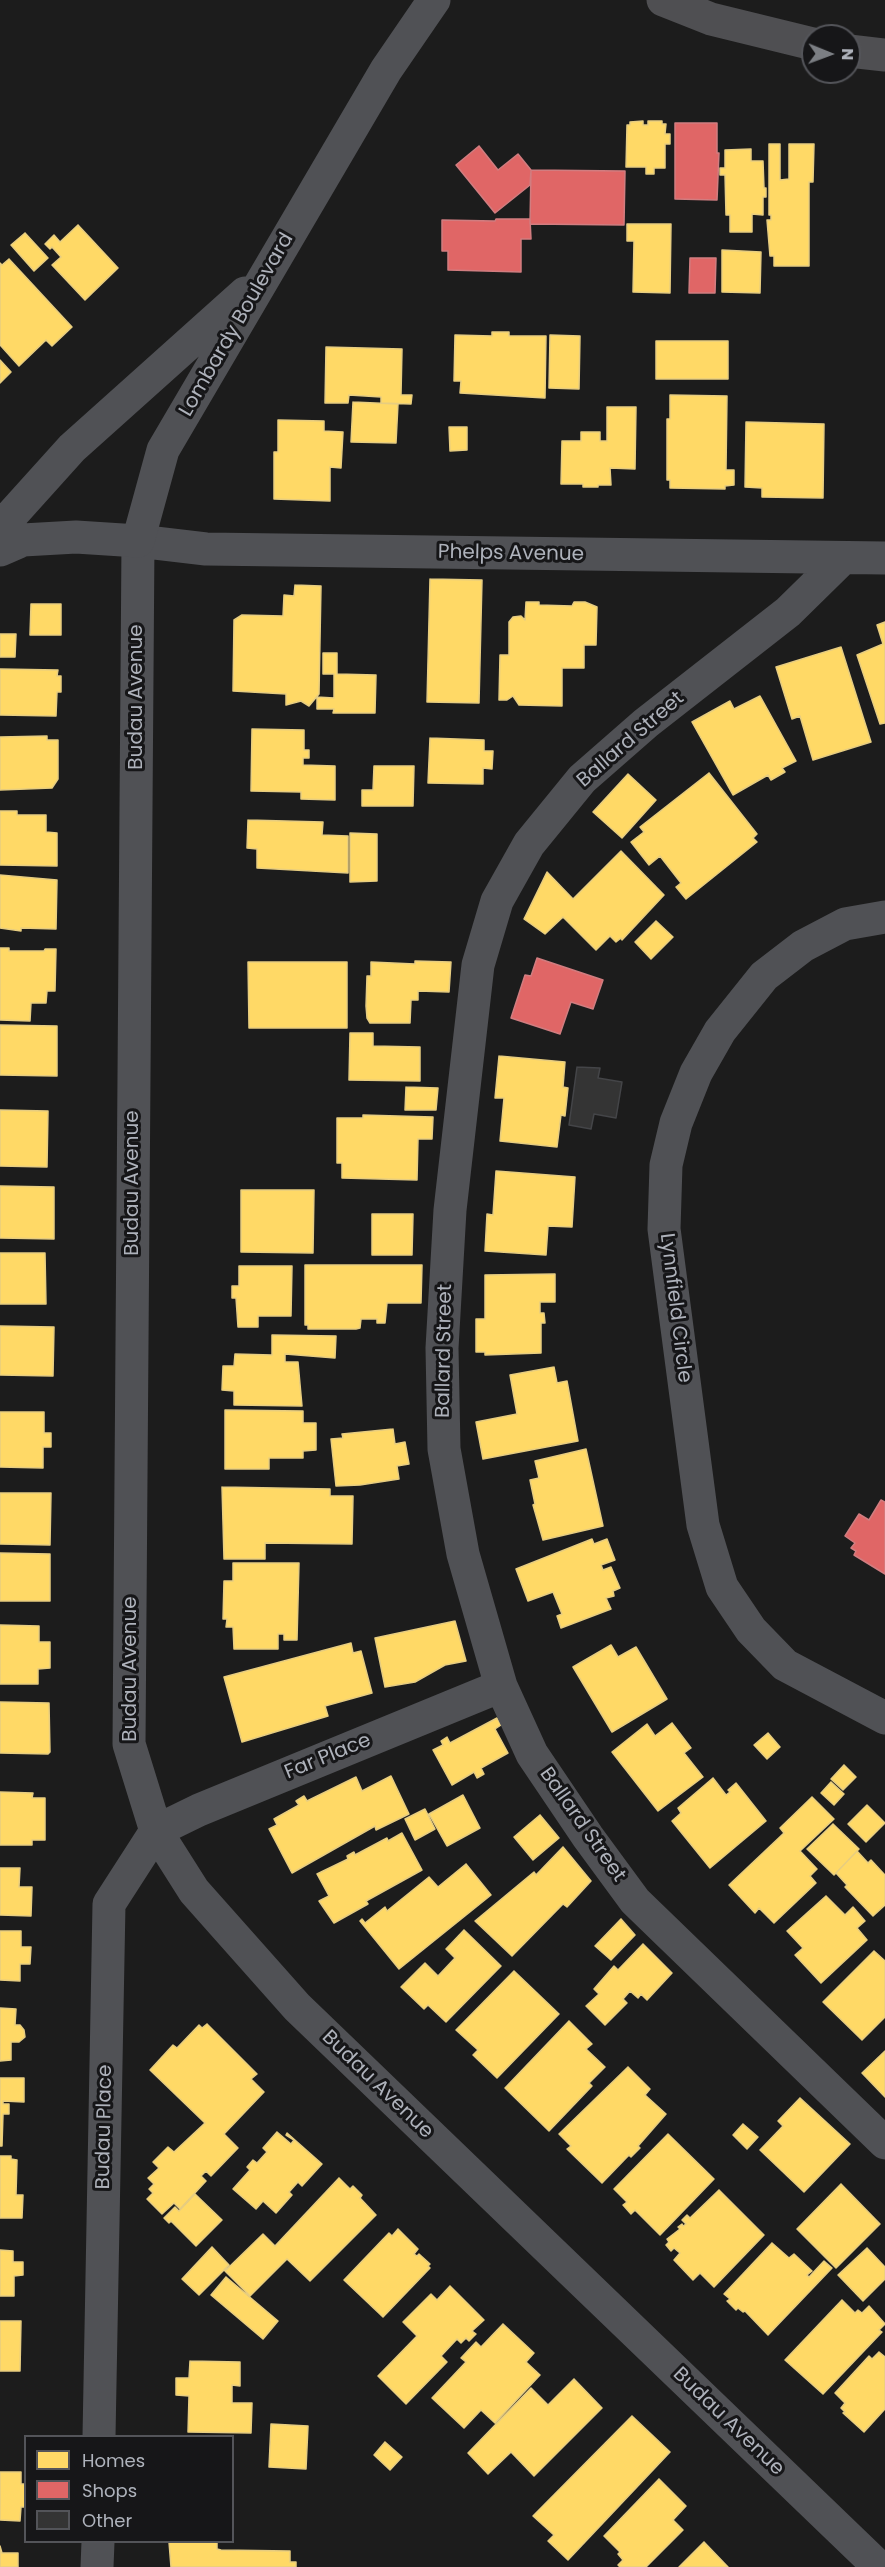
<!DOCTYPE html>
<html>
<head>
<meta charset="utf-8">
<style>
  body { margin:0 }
  #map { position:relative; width:885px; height:2567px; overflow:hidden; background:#1c1c1c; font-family:Poppins,sans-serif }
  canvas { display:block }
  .legend { position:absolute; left:24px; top:2435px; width:210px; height:108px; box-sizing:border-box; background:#161618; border:2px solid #535459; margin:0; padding:8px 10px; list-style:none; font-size:18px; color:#aeb2bb }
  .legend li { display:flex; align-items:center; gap:12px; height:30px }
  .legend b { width:30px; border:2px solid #535459 }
  .north { position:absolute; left:801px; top:24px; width:60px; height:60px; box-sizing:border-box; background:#161618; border:2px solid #535459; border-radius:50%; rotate:91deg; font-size:16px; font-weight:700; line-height:24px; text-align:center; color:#aeb2bb }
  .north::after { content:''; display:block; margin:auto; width:21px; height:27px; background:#7b7e83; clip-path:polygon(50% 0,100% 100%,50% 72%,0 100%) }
</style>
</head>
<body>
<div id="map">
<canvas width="885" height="2567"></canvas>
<ul class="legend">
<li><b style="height:16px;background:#ffd966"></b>Homes</li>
<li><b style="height:16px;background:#e06666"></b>Shops</li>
<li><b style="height:16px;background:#343434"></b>Other</li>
</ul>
<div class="north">N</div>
</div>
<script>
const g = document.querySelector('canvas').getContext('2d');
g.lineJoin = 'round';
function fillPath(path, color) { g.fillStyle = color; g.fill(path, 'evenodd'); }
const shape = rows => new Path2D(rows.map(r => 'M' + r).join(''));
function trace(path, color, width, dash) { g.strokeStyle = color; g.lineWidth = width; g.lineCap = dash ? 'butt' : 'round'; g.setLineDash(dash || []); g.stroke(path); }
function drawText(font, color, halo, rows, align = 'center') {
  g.font = font + ' Poppins,sans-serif'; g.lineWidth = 6; g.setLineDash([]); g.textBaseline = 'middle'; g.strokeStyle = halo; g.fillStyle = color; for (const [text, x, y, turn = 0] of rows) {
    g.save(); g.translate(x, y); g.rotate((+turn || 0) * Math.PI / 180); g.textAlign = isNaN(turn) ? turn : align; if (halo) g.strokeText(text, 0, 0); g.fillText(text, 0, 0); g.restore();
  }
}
const homes = shape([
  [643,121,643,125,648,125,648,121,662,121,662,124,666,124,665,134,670,134,670,144,665,144,665,168,654,168,654,174,646,174,646,167,626,167,627,125,630,125,630,122,643,121],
  [769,144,780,144,780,180,789,179,789,144,814,144,813,182,809,182,809,266,774,266,774,256,770,256,767,220,771,220,771,215,769,215,769,144],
  [751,149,751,161,763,161,764,188,766,188,766,197,763,197,763,215,752,214,752,232,730,232,730,215,726,215,725,175,720,175,720,168,725,168,725,150,751,149],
  [627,224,671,224,670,293,633,292,634,241,627,241,627,224],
  [78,225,118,268,85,300,52,265,61,257,52,247,50,249,45,244,54,235,60,242,78,225],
  [25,233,48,258,34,271,11,245,25,233],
  [722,250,761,252,760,293,722,292,722,250],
  [9,259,72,327,52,346,46,340,19,366,0,345,0,263,2,265,9,259],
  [492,332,509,332,509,336,546,336,545,398,460,393,461,381,454,381,455,335,492,336,492,332],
  [550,335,580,336,579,389,549,388,550,335],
  [656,341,728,341,728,379,656,379,656,341],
  [326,347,402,349,401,395,412,395,411,404,381,403,381,397,349,395,348,403,325,403,326,347],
  [0,360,11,372,0,383,0,360],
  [670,395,727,396,726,470,734,470,734,485,725,486,725,489,670,488,670,480,667,480,667,419,670,419,670,395],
  [353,402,398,404,396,443,351,442,353,402],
  [607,407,636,407,635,469,610,468,611,485,598,485,598,487,583,487,583,484,561,484,562,441,581,441,581,432,600,432,600,441,607,441,607,407],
  [278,420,324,421,324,431,343,432,341,468,330,467,330,501,274,499,274,452,278,452,278,420],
  [746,422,824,424,823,498,762,497,762,488,745,487,746,422],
  [449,427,467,427,467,450,450,451,449,427],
  [430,579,482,580,479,703,427,702,430,579],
  [295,585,321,586,319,694,309,706,301,701,286,705,286,694,233,691,234,620,242,615,283,616,284,595,294,596,295,585],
  [526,602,539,602,539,605,572,606,574,602,585,602,597,607,596,645,584,645,584,668,562,668,562,706,519,705,513,696,507,700,499,700,500,655,509,655,509,622,513,617,521,616,525,620,526,602],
  [31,604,61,604,61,635,30,635,31,604],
  [885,622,885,723,880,724,857,655,883,644,877,625,885,622],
  [0,634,16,634,15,657,0,657,0,634],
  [841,647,871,742,813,760,800,716,792,719,776,667,841,647],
  [323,653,337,653,337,674,376,675,375,713,333,713,334,709,317,709,317,697,334,698,334,674,323,674,323,653],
  [0,669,58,670,57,676,61,676,61,692,57,692,56,716,0,715,0,669],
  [760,696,796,761,782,768,785,772,771,780,768,775,733,795,692,722,730,701,734,709,760,696],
  [252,729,304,730,304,750,309,750,309,758,303,758,303,765,335,766,335,800,301,799,301,792,251,791,252,729],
  [47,736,47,740,58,740,58,779,52,788,0,790,0,737,47,736],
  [430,738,484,740,484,751,493,751,492,769,483,768,483,784,428,783,430,738],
  [374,766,414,766,413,806,362,806,362,790,373,790,374,766],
  [709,773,757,834,753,838,757,842,686,899,676,887,681,883,660,856,649,865,631,842,644,832,640,827,709,773],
  [628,774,656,800,622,838,593,812,628,774],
  [0,811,17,811,17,815,46,815,46,832,57,833,57,866,0,865,0,811],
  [248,820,323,822,322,835,348,836,348,873,257,868,257,849,247,848,248,820],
  [350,833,377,834,377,881,350,882,350,833],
  [621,851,664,895,622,940,621,938,616,942,610,936,596,950,563,917,545,934,524,919,547,872,573,899,621,851],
  [0,875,57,880,56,929,21,928,21,931,0,928,0,875],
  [656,921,673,937,651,959,635,942,656,921],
  [0,948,9,948,9,951,44,951,45,949,56,949,55,991,47,991,46,1003,31,1003,30,1021,0,1020,0,948],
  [415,961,451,962,449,992,418,991,418,1000,411,1000,410,1023,370,1023,367,1018,366,1006,367,976,371,976,371,962,415,964,415,961],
  [248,962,347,962,347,1028,249,1028,248,962],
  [0,1025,57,1026,57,1076,0,1075,0,1025],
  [350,1033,373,1033,373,1046,420,1047,420,1081,349,1080,350,1033],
  [499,1056,565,1062,563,1087,568,1088,565,1116,561,1115,557,1147,500,1141,504,1098,495,1098,499,1056],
  [406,1087,438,1088,436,1110,405,1110,406,1087],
  [0,1110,48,1111,47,1167,0,1166,0,1110],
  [363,1115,433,1117,432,1139,418,1139,417,1180,342,1178,342,1163,337,1163,337,1118,363,1118,363,1115],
  [496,1171,575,1177,572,1227,548,1226,546,1255,485,1251,487,1214,493,1215,496,1171],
  [0,1186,54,1187,54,1239,0,1238,0,1186],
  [241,1190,314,1190,313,1253,241,1252,241,1190],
  [372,1214,413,1214,412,1255,372,1255,372,1214],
  [0,1253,45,1253,46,1304,0,1304,0,1253],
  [305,1265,422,1265,421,1303,387,1303,385,1323,377,1323,377,1319,361,1319,360,1328,356,1329,308,1329,308,1325,305,1325,305,1265],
  [239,1266,292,1266,291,1316,258,1316,258,1327,238,1327,236,1298,232,1298,232,1286,239,1286,239,1266],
  [555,1274,555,1302,540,1302,540,1313,544,1313,545,1323,541,1323,541,1353,485,1355,485,1352,476,1352,476,1319,485,1319,485,1275,555,1274],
  [0,1326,54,1327,53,1376,0,1375,0,1326],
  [272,1335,336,1336,335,1358,285,1354,285,1362,298,1362,302,1406,234,1405,234,1391,222,1390,223,1366,234,1366,235,1354,272,1355,272,1335],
  [554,1367,557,1383,567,1381,578,1441,483,1459,476,1422,517,1414,510,1375,554,1367],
  [225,1410,303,1411,303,1423,316,1423,316,1450,303,1451,303,1458,269,1458,269,1469,225,1469,225,1410],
  [0,1412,44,1412,44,1433,51,1433,51,1447,43,1447,43,1468,0,1467,0,1412],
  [393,1429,395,1444,405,1442,409,1464,397,1466,399,1479,360,1485,336,1486,331,1439,343,1438,342,1434,393,1429],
  [586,1449,603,1526,543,1540,533,1505,535,1504,530,1480,539,1478,535,1461,586,1449],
  [222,1487,330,1489,330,1496,353,1496,352,1544,265,1543,265,1559,224,1559,222,1487],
  [0,1493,51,1493,50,1545,0,1544,0,1493],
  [592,1539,594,1544,607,1539,615,1560,601,1565,603,1570,611,1567,620,1588,613,1591,614,1596,606,1598,611,1609,561,1628,557,1616,562,1614,553,1592,528,1601,516,1569,592,1539],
  [0,1553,50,1554,50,1601,0,1601,0,1553],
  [233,1563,299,1563,297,1640,284,1640,284,1634,278,1634,278,1649,234,1649,233,1627,226,1627,227,1619,223,1619,224,1581,233,1581,233,1563],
  [455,1621,466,1661,445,1665,415,1682,385,1687,375,1638,455,1621],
  [0,1625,39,1626,39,1642,50,1642,50,1668,38,1669,38,1684,0,1684,0,1625],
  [351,1643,353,1653,361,1651,372,1693,325,1706,328,1716,242,1742,224,1677,351,1643],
  [611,1645,618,1657,636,1647,667,1699,612,1732,573,1667,611,1645],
  [0,1702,49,1703,50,1752,48,1754,0,1753,0,1702],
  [497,1718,501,1725,495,1729,508,1753,481,1768,484,1774,477,1778,474,1772,452,1785,433,1750,443,1745,441,1741,447,1737,450,1743,497,1718],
  [672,1723,691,1748,684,1753,703,1777,658,1811,612,1752,647,1724,655,1736,672,1723],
  [768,1733,780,1747,767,1759,754,1745,768,1733],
  [844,1765,856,1777,843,1790,831,1779,844,1765],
  [391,1776,409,1814,376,1830,375,1826,292,1873,269,1829,277,1825,274,1819,299,1805,296,1801,304,1796,307,1801,356,1777,362,1791,391,1776],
  [713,1778,726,1795,730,1792,728,1790,736,1783,766,1821,710,1868,672,1821,681,1813,678,1808,713,1778],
  [831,1782,844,1794,834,1805,821,1793,831,1782],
  [0,1792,33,1793,32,1798,45,1798,45,1840,32,1840,32,1845,0,1845,0,1792],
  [463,1795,480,1828,447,1846,429,1814,463,1795],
  [812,1797,834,1819,800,1851,817,1869,810,1876,816,1883,774,1923,759,1908,755,1913,729,1885,784,1833,780,1828,812,1797],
  [867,1805,885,1823,866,1842,848,1824,867,1805],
  [425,1809,435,1829,415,1840,405,1819,425,1809],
  [540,1815,559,1838,533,1860,514,1837,540,1815],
  [833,1824,859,1849,834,1875,807,1849,833,1824],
  [402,1833,422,1870,366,1901,368,1904,334,1923,319,1901,329,1896,317,1874,348,1859,347,1856,354,1852,355,1855,387,1838,388,1841,402,1833],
  [563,1847,591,1881,567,1907,563,1904,512,1956,475,1921,534,1872,536,1875,563,1847],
  [857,1851,868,1863,871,1860,885,1875,885,1905,873,1916,845,1887,847,1885,836,1873,857,1851],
  [466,1864,491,1895,399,1969,360,1921,362,1919,365,1923,385,1907,387,1911,429,1877,438,1887,466,1864],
  [0,1868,20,1868,19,1887,32,1887,31,1916,0,1915,0,1868],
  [826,1896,845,1915,853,1907,865,1921,857,1928,867,1940,821,1983,795,1955,803,1948,787,1931,826,1896],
  [621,1919,635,1935,611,1960,595,1946,621,1919],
  [464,1930,501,1966,446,2022,428,2005,424,2009,401,1987,425,1963,438,1976,455,1958,446,1949,464,1930],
  [0,1931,21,1931,21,1947,31,1947,30,1964,20,1964,20,1981,0,1980,0,1931],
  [643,1944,672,1973,647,2000,641,1994,638,1998,630,1991,623,1999,627,2003,605,2025,586,2006,599,1994,594,1989,614,1966,618,1970,643,1944],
  [874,1951,885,1961,885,2017,862,2040,823,2002,874,1951],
  [514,1971,559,2014,497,2078,473,2055,478,2050,456,2030,514,1971],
  [0,2008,16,2009,15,2025,20,2025,24,2030,25,2037,19,2042,11,2042,11,2060,0,2061,0,2008],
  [569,2021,592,2044,586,2049,605,2067,589,2083,592,2086,549,2131,505,2088,569,2021],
  [207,2024,257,2074,251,2079,264,2092,224,2134,238,2148,211,2176,206,2171,201,2176,206,2181,180,2209,174,2203,162,2214,147,2199,153,2193,149,2189,154,2184,148,2178,159,2168,153,2162,168,2147,174,2152,205,2123,150,2070,173,2045,177,2048,199,2025,202,2028,207,2024],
  [885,2051,885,2097,862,2073,885,2051],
  [628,2067,650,2089,645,2095,666,2114,638,2146,640,2148,631,2157,629,2155,602,2183,567,2149,571,2146,559,2134,628,2067],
  [0,2078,24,2078,24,2102,3,2101,3,2104,9,2104,9,2114,3,2114,2,2146,0,2146,0,2078],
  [800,2098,850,2144,804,2192,760,2150,783,2126,778,2121,800,2098],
  [743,2124,758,2137,747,2149,733,2135,743,2124],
  [277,2132,291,2144,294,2140,286,2135,287,2133,322,2164,302,2186,298,2182,289,2192,292,2195,276,2213,263,2201,256,2209,233,2189,250,2170,247,2167,253,2160,257,2163,267,2152,263,2148,277,2132],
  [668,2134,714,2179,660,2235,635,2210,631,2214,623,2205,627,2202,614,2189,668,2134],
  [0,2156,11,2156,11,2159,17,2160,16,2195,23,2195,22,2218,0,2218,0,2156],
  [339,2178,350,2189,353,2186,362,2195,360,2198,376,2215,310,2281,287,2259,250,2296,225,2271,263,2234,275,2246,339,2178],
  [841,2184,880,2224,836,2268,797,2229,841,2184],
  [719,2190,764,2235,714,2287,700,2273,693,2280,674,2260,680,2253,674,2248,671,2251,666,2245,669,2242,667,2239,680,2229,678,2227,682,2224,683,2226,686,2224,682,2220,687,2215,690,2218,719,2190],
  [195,2194,222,2220,196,2246,171,2221,169,2223,164,2218,175,2207,179,2211,195,2194],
  [398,2229,418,2249,414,2254,417,2256,419,2254,430,2264,428,2266,430,2268,383,2317,344,2280,389,2233,392,2236,398,2229],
  [772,2243,789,2258,794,2254,812,2271,807,2275,809,2277,824,2261,832,2268,768,2335,745,2311,743,2312,738,2308,736,2310,727,2301,730,2299,724,2294,772,2243],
  [212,2247,229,2265,199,2295,182,2279,212,2247],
  [867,2248,885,2267,885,2279,863,2301,838,2275,867,2248],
  [0,2250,13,2251,13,2262,23,2262,23,2275,14,2276,14,2296,0,2296,0,2250],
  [226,2277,278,2321,263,2339,211,2295,226,2277],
  [450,2286,484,2320,472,2331,476,2334,469,2341,466,2338,461,2343,457,2339,441,2356,447,2362,406,2404,378,2376,417,2336,403,2322,431,2294,437,2300,450,2286],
  [842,2300,855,2313,858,2310,862,2313,869,2306,885,2324,879,2330,882,2332,823,2394,785,2360,842,2300],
  [0,2321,21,2321,20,2371,0,2371,0,2321],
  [503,2324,534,2353,526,2362,540,2375,495,2423,481,2410,464,2428,432,2398,466,2362,461,2358,476,2342,481,2347,503,2324],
  [879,2352,885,2357,885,2409,864,2432,843,2413,845,2412,841,2408,845,2403,835,2393,869,2356,872,2359,879,2352],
  [190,2361,240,2362,240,2386,232,2385,232,2403,252,2403,251,2433,188,2432,189,2396,176,2395,176,2378,189,2378,190,2361],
  [574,2379,602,2408,534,2476,511,2452,488,2474,468,2453,531,2388,548,2405,574,2379],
  [632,2416,670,2452,568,2560,548,2541,554,2535,533,2516,632,2416],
  [271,2424,308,2426,306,2469,269,2467,271,2424],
  [385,2442,402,2457,390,2470,374,2455,385,2442],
  [0,2472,21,2472,21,2484,26,2484,26,2507,21,2507,20,2521,0,2520,0,2472],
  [659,2479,686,2506,673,2520,683,2530,646,2567,620,2567,618,2565,623,2560,618,2554,620,2552,604,2536,659,2479],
  [169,2542,217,2542,217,2549,221,2550,290,2551,290,2562,296,2562,296,2567,171,2567,169,2542],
  [704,2542,728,2567,679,2567,704,2542],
  [0,2546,2,2553,18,2553,18,2567,0,2567,0,2546]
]);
const shops = shape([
  [675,123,717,123,717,153,719,153,717,200,675,199,675,123],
  [479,146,498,170,518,154,531,170,530,185,495,213,456,165,479,146],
  [531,170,625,171,624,225,530,224,531,170],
  [496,219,530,219,531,239,521,239,521,272,448,270,448,251,442,251,442,220,495,221,496,219],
  [690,258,716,258,715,293,689,293,690,258],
  [537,958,603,980,593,1009,571,1002,560,1034,511,1018,525,975,531,976,537,958],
  [881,1500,885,1502,885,1574,854,1555,856,1551,851,1548,855,1543,845,1536,859,1514,869,1520,881,1500]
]);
const building = shape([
  [577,1067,600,1068,598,1078,622,1082,616,1118,594,1114,591,1129,569,1125,577,1067]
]);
const minor = shape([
  [842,559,788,612,646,723,582,779,529,844,497,901,478,965,450,1210,442,1348,444,1449,463,1554,501,1686,532,1754,588,1837,635,1901,885,2143],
  [885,917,845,924,803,946,764,976,720,1031,696,1073,676,1123,666,1165,664,1229,703,1525,722,1587,751,1630,785,1665,885,1718],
  [99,2436,109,1904,156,1831,199,1810,501,1686],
  [97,2567,98,2542],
  [879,2567,297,2007,194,1891,156,1831,129,1744,138,541,206,549,885,558]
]);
const tertiary = shape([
  [0,528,72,448,245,293],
  [0,550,23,540,76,537,138,541,163,450,386,70,434,0]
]);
const secondary = shape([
  [663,0,711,19,813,44],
  [849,51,885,55]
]);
const streetNames = [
  ["Lombardy Boulevard",237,325,-60],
  ["Phelps Avenue",511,554,1],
  ["Budau Avenue",137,697,-90],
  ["Ballard Street",631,740,-41],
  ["Budau Avenue",133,1183,-90],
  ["Lynnfield Circle",675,1308,83],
  ["Ballard Street",445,1351,-89],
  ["Budau Avenue",131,1669,-90],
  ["Far Place",328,1757,-22],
  ["Ballard Street",582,1825,55],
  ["Budau Avenue",377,2085,44],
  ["Budau Place",105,2127,-89],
  ["Budau Avenue",728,2422,44]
];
fillPath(homes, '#ffd966');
trace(homes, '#e7cd80', 1.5);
fillPath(shops, '#e06666');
trace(shops, '#d17d80', 1.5);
fillPath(building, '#343434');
trace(building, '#444548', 1.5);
trace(minor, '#505155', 33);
trace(tertiary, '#505155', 33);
trace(secondary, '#4f4f52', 33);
drawText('20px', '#aeb2bb', '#161618', streetNames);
</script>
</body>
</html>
